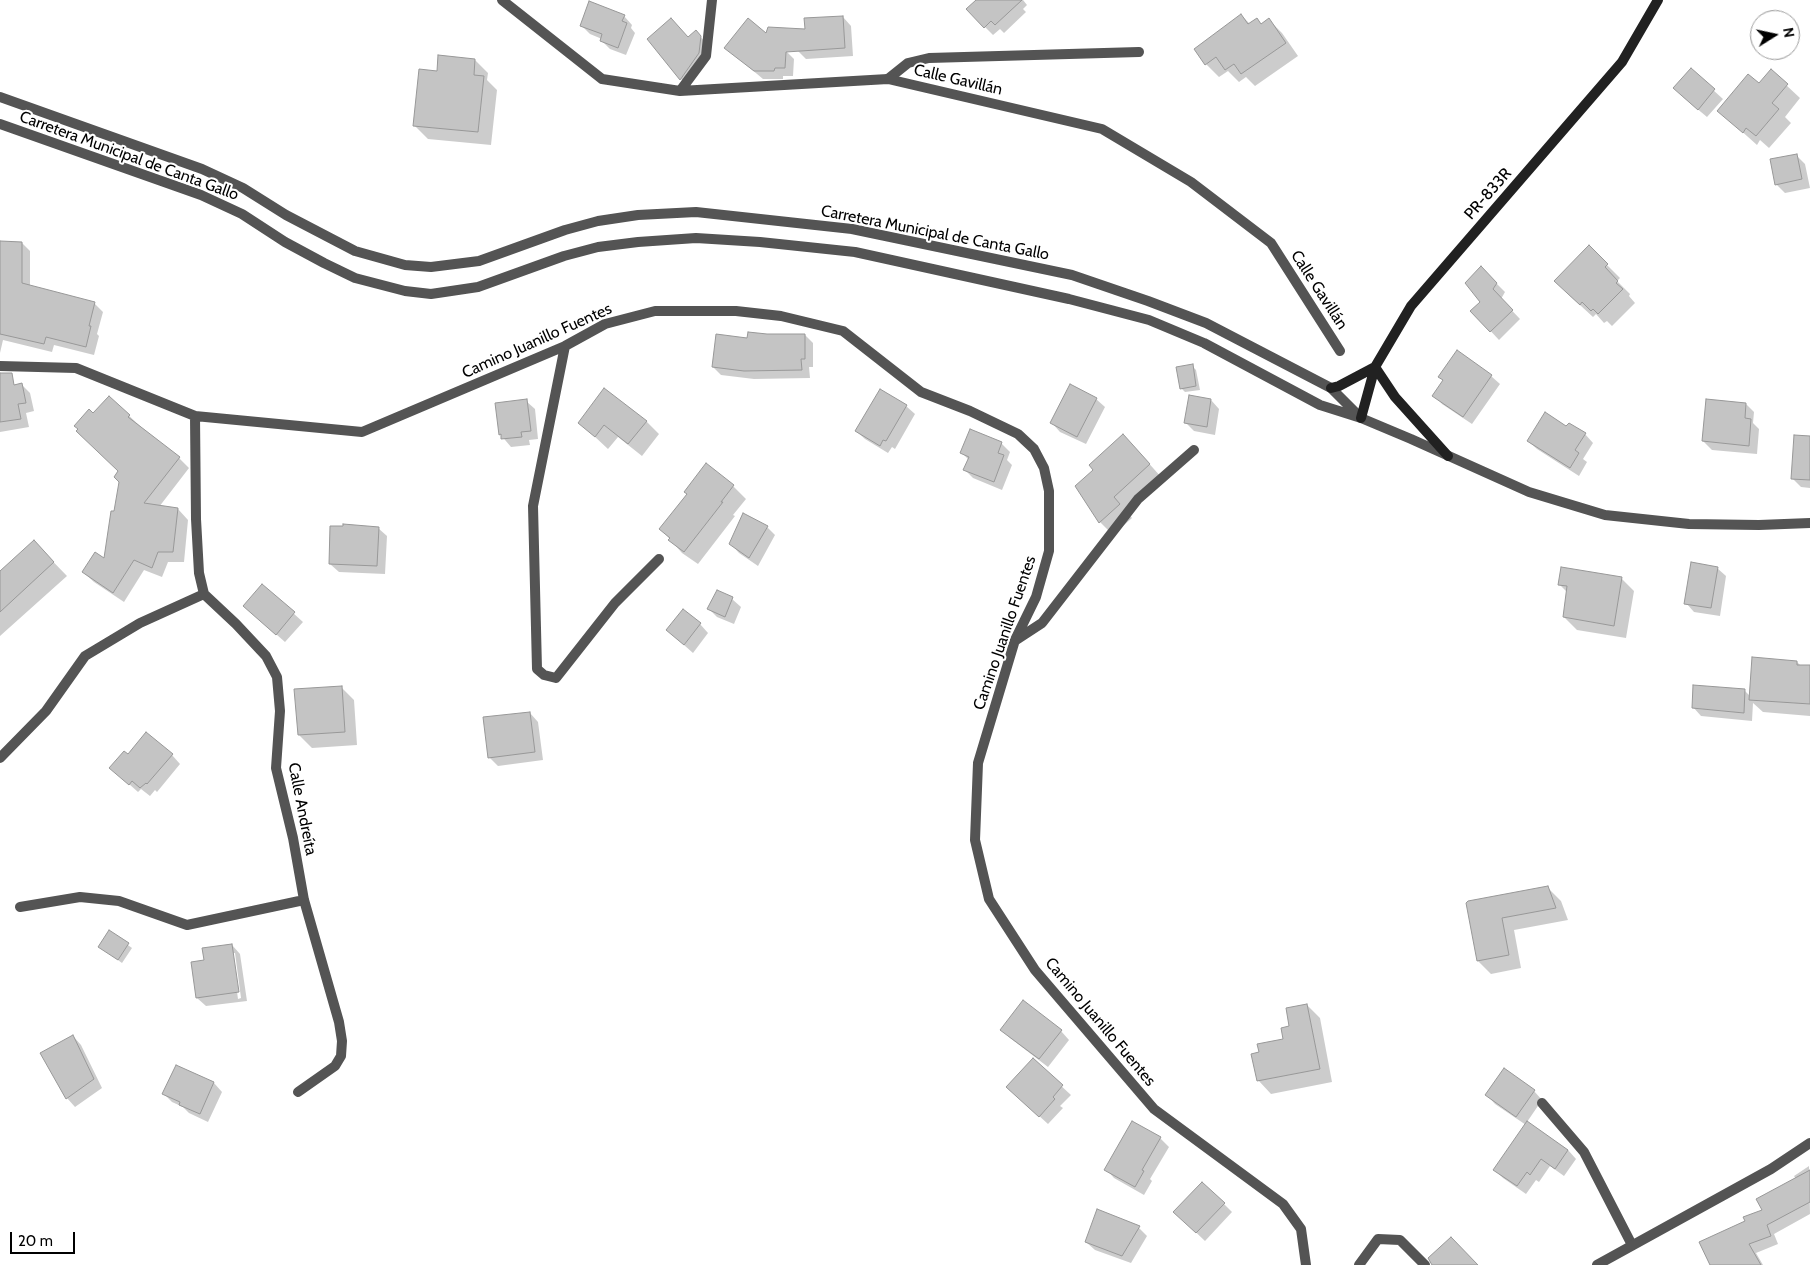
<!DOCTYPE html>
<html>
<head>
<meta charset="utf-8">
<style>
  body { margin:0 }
  #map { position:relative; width:1810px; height:1265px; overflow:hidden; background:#fff; font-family:Cabin,sans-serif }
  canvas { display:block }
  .north { position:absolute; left:1750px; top:10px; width:50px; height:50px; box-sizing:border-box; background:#fff; border:1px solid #999; border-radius:50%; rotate:80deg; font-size:14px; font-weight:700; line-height:20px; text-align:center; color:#000 }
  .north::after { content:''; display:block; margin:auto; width:18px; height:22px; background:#000; clip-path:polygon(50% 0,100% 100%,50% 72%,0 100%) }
  .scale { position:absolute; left:10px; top:1232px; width:65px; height:22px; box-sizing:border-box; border:2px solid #000; border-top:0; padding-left:6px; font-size:15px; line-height:18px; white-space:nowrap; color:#000; -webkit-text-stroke:4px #fff; paint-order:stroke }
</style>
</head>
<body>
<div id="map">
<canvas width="1810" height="1265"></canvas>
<div class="north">N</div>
<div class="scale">20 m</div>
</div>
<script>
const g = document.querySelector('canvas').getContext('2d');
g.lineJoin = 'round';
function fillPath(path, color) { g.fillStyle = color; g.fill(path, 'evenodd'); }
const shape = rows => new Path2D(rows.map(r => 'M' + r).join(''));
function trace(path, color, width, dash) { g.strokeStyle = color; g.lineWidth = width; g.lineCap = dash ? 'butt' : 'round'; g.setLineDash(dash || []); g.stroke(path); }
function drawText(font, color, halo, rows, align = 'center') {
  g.font = font + ' Cabin,sans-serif'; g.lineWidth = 4; g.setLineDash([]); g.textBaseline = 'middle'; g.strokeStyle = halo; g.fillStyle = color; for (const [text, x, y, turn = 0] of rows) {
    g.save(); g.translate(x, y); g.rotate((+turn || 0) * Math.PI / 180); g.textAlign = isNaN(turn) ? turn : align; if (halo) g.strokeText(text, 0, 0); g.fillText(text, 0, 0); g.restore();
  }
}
const shadow = shape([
  [978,0,1023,0,1027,5,1023,9,1026,12,1004,33,1000,29,993,35,985,27],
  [1241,15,1250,24,1261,25,1269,20,1282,33,1298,56,1255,86,1246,77,1239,82,1228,71,1219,77,1206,64],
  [624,16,632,25,631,28,635,33,626,55,610,49,601,40,602,39,590,34,581,25],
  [843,17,851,26,853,56,806,59,797,50,806,30],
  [696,32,709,46,689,87,681,79,688,38],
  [726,48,785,50,794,59,793,76,783,76,783,79,763,79],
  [475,60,488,73,487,80,497,90,491,145,428,139,415,126,438,73],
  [1691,70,1723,99,1707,117,1683,97],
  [1771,71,1800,98,1785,117,1791,123,1769,148,1760,140,1757,145,1719,111,1759,85],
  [1796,155,1805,164,1810,188,1785,193,1776,184],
  [0,242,22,243,30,251,30,286,94,303,103,312,97,334,99,336,94,355,54,345,52,352,3,340,0,353],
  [1589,247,1620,278,1617,281,1630,294,1629,296,1635,303,1612,326,1607,321,1604,323,1596,314,1593,317,1568,294],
  [1481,268,1505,292,1501,299,1520,319,1499,340,1472,311,1482,302],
  [805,335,813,343,813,367,809,367,810,378,754,379,721,375,713,367,748,339,767,336],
  [1192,366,1196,370,1200,390,1185,392,1181,388],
  [1491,376,1500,384,1472,424,1442,404,1434,395,1444,381,1440,377],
  [22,385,30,393,34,411,26,413,29,427,0,432,0,389],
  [109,397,140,426,179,458,189,468,159,507,178,509,188,520,184,562,168,562,162,577,144,570,124,602,94,582,83,572,105,560,120,482,120,472,93,415],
  [1096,399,1105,407,1086,444,1060,432,1052,423],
  [1211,400,1219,409,1215,435,1194,431,1186,423],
  [526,401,535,409,538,439,529,440,530,445,511,447,500,434],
  [1746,404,1754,412,1753,423,1759,429,1757,454,1712,450,1703,441],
  [906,406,915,414,895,449,892,447,888,453,865,439,856,431],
  [646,421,659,434,642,456,618,437,608,449,579,422],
  [1566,428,1585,434,1593,443,1583,459,1587,462,1579,476,1537,449,1528,441],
  [1810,437,1810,488,1801,487,1793,479],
  [1001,443,1010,452,1007,460,1012,465,1002,490,973,478,965,470,969,460,962,453],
  [1136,449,1162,478,1126,511,1132,518,1113,535,1100,522],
  [733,486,746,499,733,515,735,516,698,564,682,553,661,529],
  [767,527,775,535,758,566,739,553,731,544],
  [378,528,387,536,385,574,339,572,330,564],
  [34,542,67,576,0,636,0,572],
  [1717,568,1726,576,1720,616,1694,612,1686,603],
  [1621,578,1634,591,1626,638,1577,630,1564,617,1568,593,1559,584],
  [262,585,303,622,285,642,244,606],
  [732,599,741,607,734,624,717,617,709,609],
  [700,624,708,633,693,653,667,630],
  [1797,662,1801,666,1810,667,1810,716,1763,712,1753,703,1752,721,1701,716,1693,707,1745,691,1750,696],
  [341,687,354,700,357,745,312,748,299,735],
  [530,713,538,722,543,760,498,766,489,757],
  [128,755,172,755,180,764,157,792,155,790,150,796,141,789,138,792,111,768],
  [1548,888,1561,901,1568,920,1514,930,1521,968,1491,974,1478,961,1468,904],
  [110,932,132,948,122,963,100,947],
  [232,945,240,954,247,1001,206,1006,197,998,193,963,206,961],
  [232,953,235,953,241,998,238,999],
  [1307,1005,1320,1018,1332,1082,1271,1094,1258,1080,1260,1053,1284,1040,1291,1027],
  [1002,1030,1061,1031,1069,1040,1048,1067,1010,1038],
  [73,1036,81,1045,102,1088,75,1107,67,1098],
  [1033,1060,1071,1095,1060,1106,1063,1108,1048,1124,1016,1095],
  [176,1066,214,1083,222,1092,208,1122,189,1113,183,1107,172,1102,164,1094],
  [1534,1091,1542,1100,1527,1122,1568,1150,1576,1159,1564,1176,1550,1166,1539,1182,1536,1180,1526,1194,1503,1178,1495,1170,1526,1125,1495,1104,1487,1095],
  [1160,1138,1169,1147,1150,1179,1152,1181,1144,1195,1114,1178,1106,1169],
  [1809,1166,1810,1214,1774,1234,1778,1244,1756,1253,1763,1265,1711,1265,1746,1221,1764,1210,1796,1179,1794,1176],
  [1224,1204,1232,1212,1205,1241,1184,1221],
  [1139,1228,1147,1236,1131,1263,1095,1250,1086,1242]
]);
const building = shape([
  [976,0,1022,0,995,25,991,21,984,28,966,9,976,0],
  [589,1,625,15,622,21,627,23,618,48,600,41,602,34,580,26,589,1],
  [1241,14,1248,24,1257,18,1261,24,1269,18,1286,43,1241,74,1234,64,1225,70,1216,57,1205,65,1194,49,1241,14],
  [843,16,845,48,786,52,785,68,775,68,774,71,754,71,724,48,748,18,766,33,768,27,805,29,804,18,843,16],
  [671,18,688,37,696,30,701,36,699,53,680,80,647,39,671,18],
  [438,55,475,59,474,75,484,76,478,132,413,126,419,69,437,71,438,55],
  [1691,68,1715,89,1698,110,1673,88,1691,68],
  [1771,69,1788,84,1772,103,1779,109,1756,136,1746,128,1743,133,1717,111,1748,74,1759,83,1771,69],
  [1797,154,1802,179,1775,185,1770,159,1797,154],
  [0,241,22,242,22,283,95,302,89,326,91,326,86,347,46,337,44,344,0,334,0,241],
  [1589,245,1608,264,1605,267,1618,281,1616,283,1623,289,1598,314,1593,309,1591,311,1582,302,1580,305,1554,281,1589,245],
  [1481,266,1497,283,1493,289,1513,310,1490,332,1470,311,1480,302,1465,283,1481,266],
  [748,332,767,334,805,334,805,359,801,359,802,370,744,371,712,367,716,334,747,338,748,332],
  [1457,350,1492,375,1463,417,1432,396,1443,380,1438,377,1457,350],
  [1193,364,1196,386,1180,389,1176,367,1193,364],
  [0,373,12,373,14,385,22,383,26,403,18,404,21,419,0,422,0,373],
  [1070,384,1097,398,1077,437,1050,423,1070,384],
  [604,388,647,421,628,444,604,425,595,437,578,423,604,388],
  [880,389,907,405,886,441,883,440,880,446,855,431,880,389],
  [1189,395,1211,399,1207,427,1184,423,1189,395],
  [109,396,130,415,128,417,180,457,144,503,178,508,173,552,158,552,152,568,134,560,113,593,82,572,95,552,104,558,111,511,114,511,119,482,114,477,118,471,76,431,78,429,74,426,89,409,93,413,109,396],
  [527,399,531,431,521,432,522,437,501,439,501,434,499,435,495,403,527,399],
  [1706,399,1746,403,1745,418,1751,419,1749,446,1702,441,1706,399],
  [1545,412,1566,426,1569,423,1586,433,1575,450,1579,453,1570,468,1527,441,1545,412],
  [970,429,1002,442,998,453,1004,455,994,482,963,470,969,457,960,453,970,429],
  [1123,434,1150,464,1114,497,1120,504,1099,523,1075,486,1093,470,1089,465,1123,434],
  [1794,435,1810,436,1810,480,1791,479,1794,435],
  [706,463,734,485,721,502,723,502,684,552,668,540,670,538,659,529,687,494,684,492,706,463],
  [743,513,768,526,749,558,729,544,743,513],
  [343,524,379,527,377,566,329,564,330,526,343,526,343,524],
  [34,540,54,562,0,612,0,571,34,540],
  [1691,562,1718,567,1711,608,1684,604,1691,562],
  [1561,567,1622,577,1614,626,1563,617,1567,586,1558,585,1561,567],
  [262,584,295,612,276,635,243,606,262,584],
  [717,590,733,597,725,617,707,609,717,590],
  [683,609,701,623,684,645,666,630,683,609],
  [1752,657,1797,661,1797,665,1810,665,1810,704,1749,700,1752,657],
  [1693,685,1745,689,1744,713,1692,708,1693,685],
  [342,686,345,732,298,735,294,689,342,686],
  [530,712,535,752,488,758,483,717,530,712],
  [146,732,173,754,147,784,146,783,140,788,132,781,129,785,109,768,124,751,128,754,146,732],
  [1548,886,1556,908,1502,918,1509,955,1477,961,1466,903,1468,901,1548,886],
  [109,930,129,943,118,960,98,947,109,930],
  [232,944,239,992,196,998,191,962,204,960,202,948,232,944],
  [1023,1000,1062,1030,1039,1059,1000,1030,1023,1000],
  [1307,1004,1320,1069,1257,1081,1251,1054,1259,1052,1257,1044,1283,1039,1281,1028,1289,1026,1286,1008,1307,1004],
  [73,1035,94,1079,66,1099,40,1053,73,1035],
  [1033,1058,1063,1085,1053,1097,1055,1099,1039,1117,1006,1087,1033,1058],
  [176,1065,214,1082,200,1114,179,1105,180,1102,162,1094,176,1065],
  [1504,1068,1535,1090,1516,1117,1485,1095,1504,1068],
  [1132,1121,1161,1137,1142,1170,1144,1171,1135,1187,1104,1170,1132,1121],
  [1527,1121,1568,1150,1555,1169,1541,1159,1530,1175,1527,1172,1517,1186,1493,1170,1527,1121],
  [1810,1170,1810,1202,1767,1225,1771,1236,1749,1244,1761,1265,1710,1265,1699,1242,1745,1221,1743,1217,1762,1210,1756,1199,1810,1170],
  [1202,1182,1225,1203,1196,1233,1173,1212,1202,1182],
  [1097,1209,1140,1226,1122,1256,1085,1242,1097,1209],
  [1451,1237,1478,1265,1432,1265,1428,1258,1451,1237]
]);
const lane = shape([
  [888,79,908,63,929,58,1139,52],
  [1542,1103,1584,1152,1632,1245],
  [1359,1265,1378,1239,1400,1240,1425,1265]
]);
const street = shape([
  [502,0,602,79,680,91,888,79,1102,129,1191,182,1271,243,1340,351],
  [680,91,706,56,712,0],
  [0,97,202,169,243,188,286,215,355,251,405,265,431,267,479,261,565,230,598,221,638,215,696,212,852,229,1072,275,1148,301,1206,323,1331,388,1359,416],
  [0,124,201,195,242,214,285,242,324,263,355,278,405,291,431,294,478,287,564,256,598,247,638,242,696,238,760,242,855,252,1069,299,1149,320,1204,343,1320,405,1361,418,1411,439,1529,492,1605,515,1689,524,1759,525,1810,523],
  [565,346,533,506,537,669,544,675,556,678,615,603,659,559],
  [0,366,76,368,195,416,362,432,565,346,605,324,655,311,736,311,781,316,843,331,921,392,970,411,1018,434,1034,449,1044,468,1049,491,1049,551,1036,597,1015,640,978,763,975,840,989,899,1035,970,1154,1109,1283,1204,1301,1229,1306,1265],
  [195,416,196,519,199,573,204,594,236,624,266,656,277,677,280,711,276,768,293,838,304,900,339,1022,342,1041,341,1056,335,1066,298,1092],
  [1016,640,1042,623,1138,499,1194,450],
  [0,758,46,711,85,656,140,623,204,594],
  [20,907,80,897,119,901,187,925,304,900],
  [1597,1265,1771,1169,1810,1143]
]);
const secondary = shape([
  [1331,388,1339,386,1375,367,1395,397,1448,456],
  [1361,418,1375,367,1411,306,1622,62,1658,0]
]);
const streetNames = [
  ["Calle Gavillán",958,80,13],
  ["Carretera Municipal de Canta Gallo",129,156,20],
  ["PR-833R",1488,194,-49],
  ["Carretera Municipal de Canta Gallo",935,233,11],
  ["Calle Gavillán",1319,290,57],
  ["Camino Juanillo Fuentes",537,341,-24],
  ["Camino Juanillo Fuentes",1005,633,-71],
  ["Calle Andreíta",302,809,79],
  ["Camino Juanillo Fuentes",1100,1022,50]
];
fillPath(shadow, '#0003');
fillPath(building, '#c4c4c4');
trace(building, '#989898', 1);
trace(lane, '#545454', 10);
trace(street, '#545454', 10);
trace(secondary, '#212121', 10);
drawText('16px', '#000', '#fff', streetNames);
</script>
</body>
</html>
